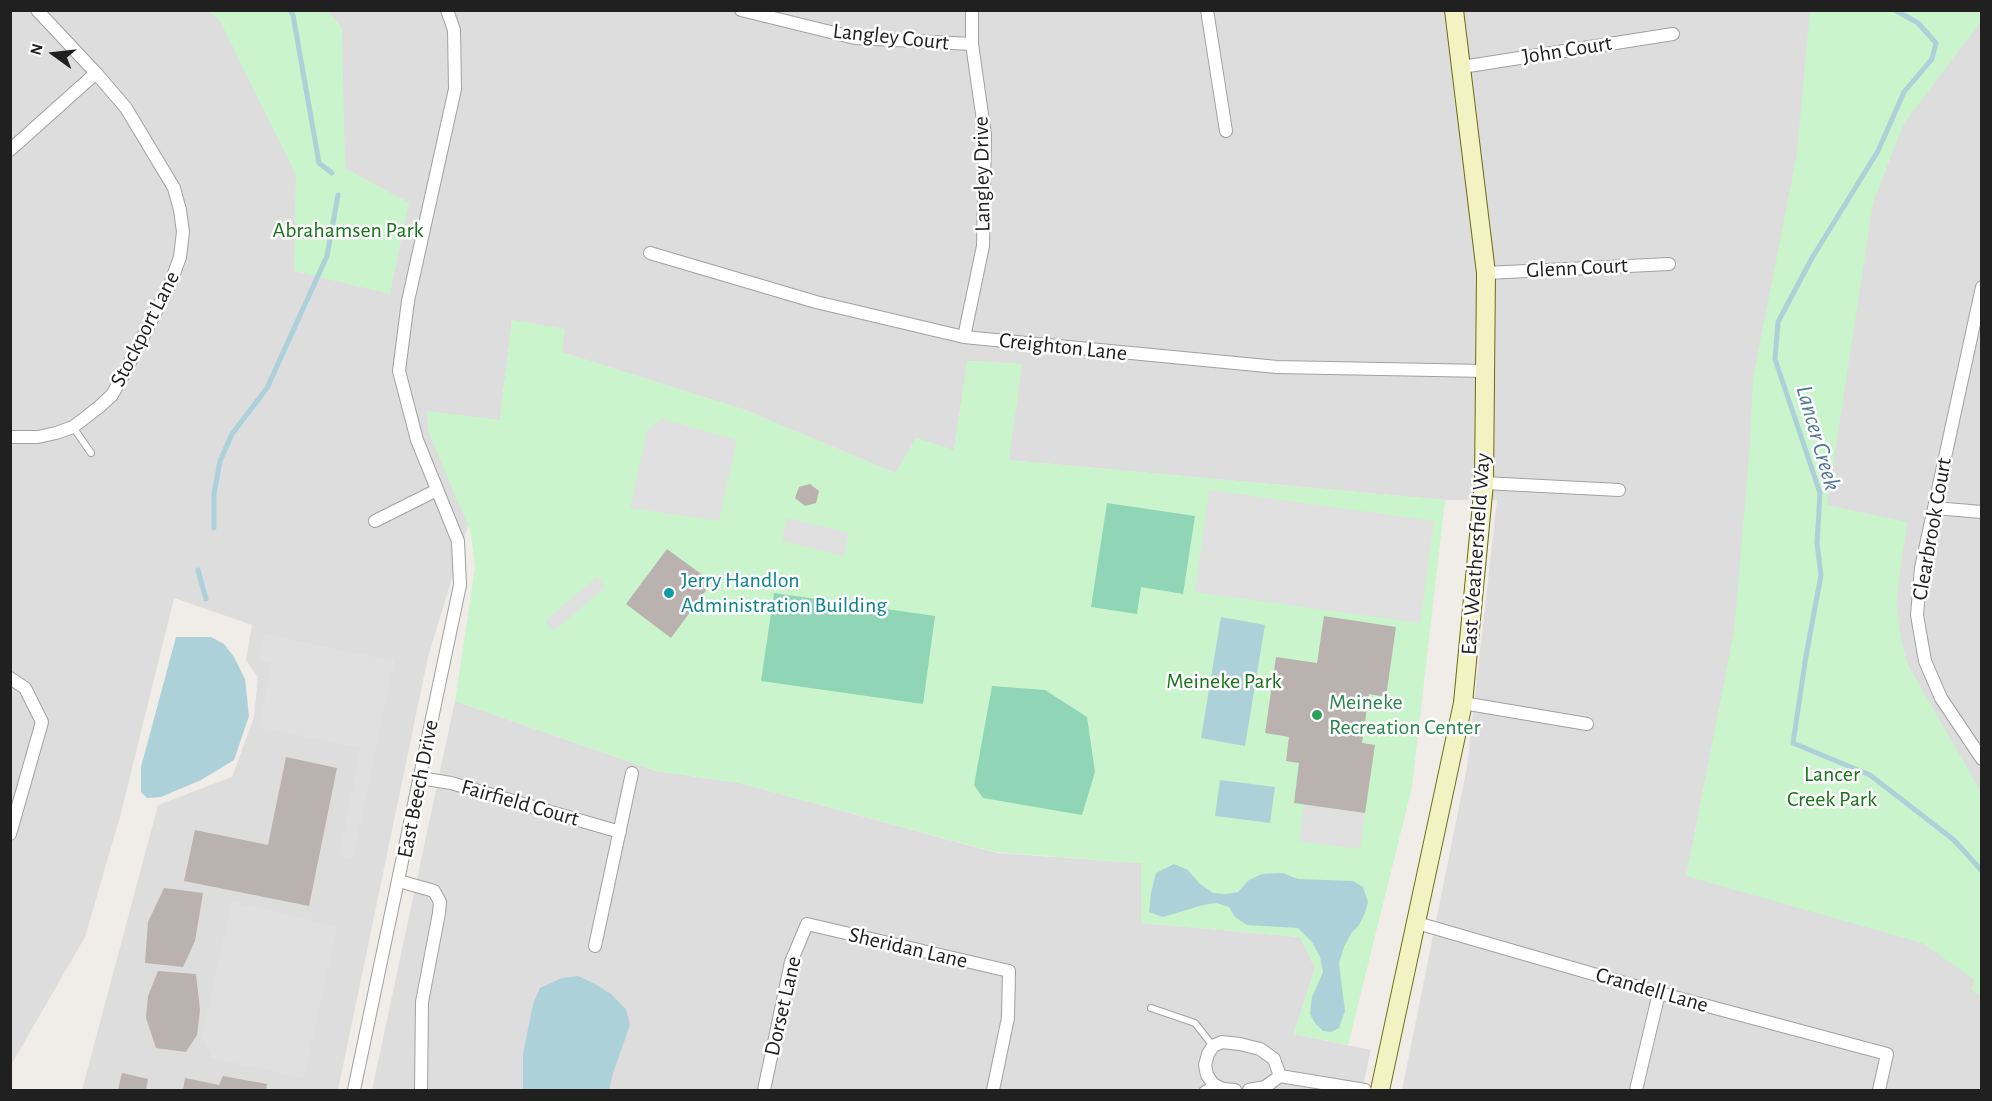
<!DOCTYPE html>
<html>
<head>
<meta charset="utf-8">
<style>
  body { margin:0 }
  #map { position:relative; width:1992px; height:1101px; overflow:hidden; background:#f0ece8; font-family:"Alegreya Sans",sans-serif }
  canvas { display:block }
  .frame { position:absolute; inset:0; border:12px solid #202020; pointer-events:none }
  .north { position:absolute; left:24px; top:24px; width:60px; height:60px; -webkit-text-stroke:4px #fff; paint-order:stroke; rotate:285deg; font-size:16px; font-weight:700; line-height:24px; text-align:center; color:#202020 }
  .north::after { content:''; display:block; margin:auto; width:21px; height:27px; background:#202020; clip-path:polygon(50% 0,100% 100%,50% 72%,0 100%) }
</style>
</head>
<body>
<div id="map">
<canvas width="1992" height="1101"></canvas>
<div class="frame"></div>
<div class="north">N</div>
</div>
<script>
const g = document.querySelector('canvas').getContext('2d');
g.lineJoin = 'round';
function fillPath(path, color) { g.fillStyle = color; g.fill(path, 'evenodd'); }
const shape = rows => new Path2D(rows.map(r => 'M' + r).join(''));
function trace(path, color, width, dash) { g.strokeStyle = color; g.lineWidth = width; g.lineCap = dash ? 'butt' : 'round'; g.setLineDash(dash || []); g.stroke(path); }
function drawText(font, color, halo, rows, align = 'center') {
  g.font = font + ' "Alegreya Sans",sans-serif'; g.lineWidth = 5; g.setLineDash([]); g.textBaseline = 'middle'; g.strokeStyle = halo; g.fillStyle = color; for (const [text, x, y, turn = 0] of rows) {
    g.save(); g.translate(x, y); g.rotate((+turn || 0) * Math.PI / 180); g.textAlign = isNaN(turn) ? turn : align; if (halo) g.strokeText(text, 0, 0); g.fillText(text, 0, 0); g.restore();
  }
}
const residential = shape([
  [11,11,1981,11,1981,1090,1402,1090,1467,767,1497,500,1445,500,1008,460,1022,364,968,361,954,450,895,473,745,410,561,352,512,320,500,420,428,657,338,1090,82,1090,158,805,232,777,254,717,258,677,246,660,252,625,174,598,121,813,85,937,11,1065],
  [455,701,656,771,740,783,997,853,1141,863,1142,923,1300,937,1315,968,1294,1034,1371,1050,1362,1090,372,1090]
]);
const park = shape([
  [208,11,328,11,342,27,345,168,409,203,390,294,294,271,296,175,220,21],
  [1810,11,1981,11,1981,22,1904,123,1873,203,1827,505,1907,522,1896,603,1901,639,1908,665,1981,792,1981,996,1971,990,1975,980,1922,943,1686,876,1734,632,1750,444,1753,378,1797,154],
  [512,320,565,329,562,352,745,410,895,473,916,438,954,450,967,361,1022,364,1009,460,1445,500,1412,787,1348,1045,1294,1034,1315,968,1300,937,1141,923,1141,863,995,852,740,783,656,771,455,701,475,568,471,533,428,431,427,411,500,420]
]);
const pitch = shape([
  [1107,503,1195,516,1183,594,1141,587,1137,614,1091,607],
  [774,593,935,616,923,704,761,681],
  [992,686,1045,690,1087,717,1095,772,1082,815,983,798,974,785]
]);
const parking = shape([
  [662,419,737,440,719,521,630,508,647,431],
  [1209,490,1434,521,1420,623,1195,592],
  [787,518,849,533,844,556,782,541],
  [597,577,605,587,554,631,545,621],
  [264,634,394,661,353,859,339,856,361,748,259,727,272,663,259,659],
  [1304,804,1365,813,1360,849,1299,841],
  [232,902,337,926,304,1078,211,1058,202,1036]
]);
const water = shape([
  [1221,617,1265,625,1245,746,1201,738],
  [176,637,211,637,224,644,234,657,245,679,249,716,234,760,201,780,161,797,147,798,141,792,141,767],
  [1220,780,1275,787,1270,823,1215,816],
  [1174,864,1188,870,1199,883,1213,893,1226,894,1238,892,1249,880,1262,874,1283,873,1298,879,1353,881,1363,887,1368,902,1365,913,1359,925,1352,932,1344,947,1339,963,1345,1011,1339,1028,1331,1032,1323,1031,1315,1023,1310,1014,1312,997,1323,972,1320,957,1312,942,1298,928,1247,925,1235,917,1229,907,1216,903,1203,905,1163,917,1149,912,1151,893,1156,873],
  [578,976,595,984,611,994,626,1009,630,1025,613,1073,609,1090,523,1090,523,1054,533,1004,540,988,562,978]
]);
const stream = shape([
  [290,10,293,15,319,163,332,173],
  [1895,10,1918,23,1936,43,1932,59,1904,92,1878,151,1812,258,1778,322,1775,359,1820,493,1817,543,1821,575,1806,656,1793,743,1870,775,1954,840,1982,871],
  [214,528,214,494,220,461,232,434,267,388,327,256,338,195],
  [198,570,206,599]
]);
const building = shape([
  [810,484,819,491,816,503,805,506,795,498,799,487],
  [667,549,712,582,671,638,626,604],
  [1324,616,1396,627,1386,697,1369,694,1362,743,1375,745,1365,813,1294,803,1299,763,1286,761,1289,737,1265,733,1276,657,1317,663],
  [286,757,337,768,309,906,184,881,195,830,268,845],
  [164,888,203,893,195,941,183,967,145,963,148,922],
  [158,971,196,974,200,1010,197,1035,186,1052,156,1048,146,1018,148,996],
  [122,1073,148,1079,146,1090,118,1090],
  [223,1076,267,1084,266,1090,183,1090,185,1078,219,1085]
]);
const lane = shape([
  [73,427,91,453],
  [1151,1008,1195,1023,1213,1046],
  [1203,1090,1213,1084]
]);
const street = shape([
  [741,10,855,38,972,44],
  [1207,10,1226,131],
  [1462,67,1673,34],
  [10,150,96,73],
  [650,253,816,302,964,337,1277,367,1486,371],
  [1486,273,1669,264],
  [1982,287,1921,568,1917,615,1925,661,1941,698,1982,759],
  [964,337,983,246,985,135,972,44,972,10],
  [10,437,38,437,56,433,73,427,99,407,112,395,125,372,171,282,180,257,183,232,180,210,174,188,126,108,96,73,37,10],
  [1484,483,1619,490],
  [1934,508,1982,512],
  [375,521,437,490],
  [10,678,25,688,42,722,10,834],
  [1463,703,1587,724],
  [420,778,451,783,620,832],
  [399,881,434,891,440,902,439,913,422,1002,421,1090],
  [1417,923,1659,993,1887,1054,1879,1090],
  [595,946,632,773],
  [354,1090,460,585,458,541,417,440,399,371,408,301,455,89,454,30,447,10],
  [764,1090,791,962,807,924,1009,971,1008,1018,993,1090],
  [1235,1090,1223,1089,1213,1084,1207,1075,1205,1065,1208,1054,1213,1046,1222,1042,1240,1044,1260,1049,1274,1059,1280,1076],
  [1249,1090,1265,1087,1280,1076,1365,1090],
  [1636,1090,1659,993]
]);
const secondary = shape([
  [1380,1090,1463,703,1484,483,1486,273,1454,10]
]);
const markers = [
  [669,593,6,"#0f9aa8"],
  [1317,715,6,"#2e9e5b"]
];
const streetNames = [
  ["Langley Court",891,37,6],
  ["John Court",1567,50,-9],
  ["Langley Drive",982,174,-91],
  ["Glenn Court",1577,268,-3],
  ["Stockport Lane",145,329,-63],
  ["Creighton Lane",1063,347,6],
  ["Clearbrook Court",1932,529,-80],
  ["East Weathersfield Way",1476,554,-86],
  ["East Beech Drive",418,789,-79],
  ["Fairfield Court",520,803,16],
  ["Sheridan Lane",908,948,13],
  ["Crandell Lane",1652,990,16],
  ["Dorset Lane",783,1006,-77]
];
const parkNames = [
  ["Abrahamsen Park",348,230],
  ["Meineke Park",1224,681],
  ["Lancer",1832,774],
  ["Creek Park",1832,799]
];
const cultureNames = [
  ["Jerry Handlon",681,580],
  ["Administration Building",681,605]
];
const leisureNames = [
  ["Meineke",1329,702],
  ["Recreation Center",1329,727]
];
const waterNames = [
  ["Lancer Creek",1818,438,74]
];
fillPath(residential, '#dedddd');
fillPath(park, '#caf4cb');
fillPath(pitch, '#8fd5b6');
fillPath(parking, '#e0e0e0');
fillPath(water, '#add1d8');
trace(stream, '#add1d8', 5);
fillPath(building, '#b9b2ae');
trace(lane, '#a1a1a1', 8);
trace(street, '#a1a1a1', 14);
trace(secondary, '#696d12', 20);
trace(lane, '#fff', 6);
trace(street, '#fff', 12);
trace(secondary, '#f3f2c2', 18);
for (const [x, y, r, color] of markers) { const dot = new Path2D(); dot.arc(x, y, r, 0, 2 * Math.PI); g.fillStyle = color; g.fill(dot); trace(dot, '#fff', 2); }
drawText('22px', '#202020', '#fff', streetNames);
drawText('22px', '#18741a', '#fff', parkNames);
drawText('22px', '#0d838f', '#fff', cultureNames, 'left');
drawText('22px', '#27864d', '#fff', leisureNames, 'left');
drawText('italic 24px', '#507897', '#fff', waterNames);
</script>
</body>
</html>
